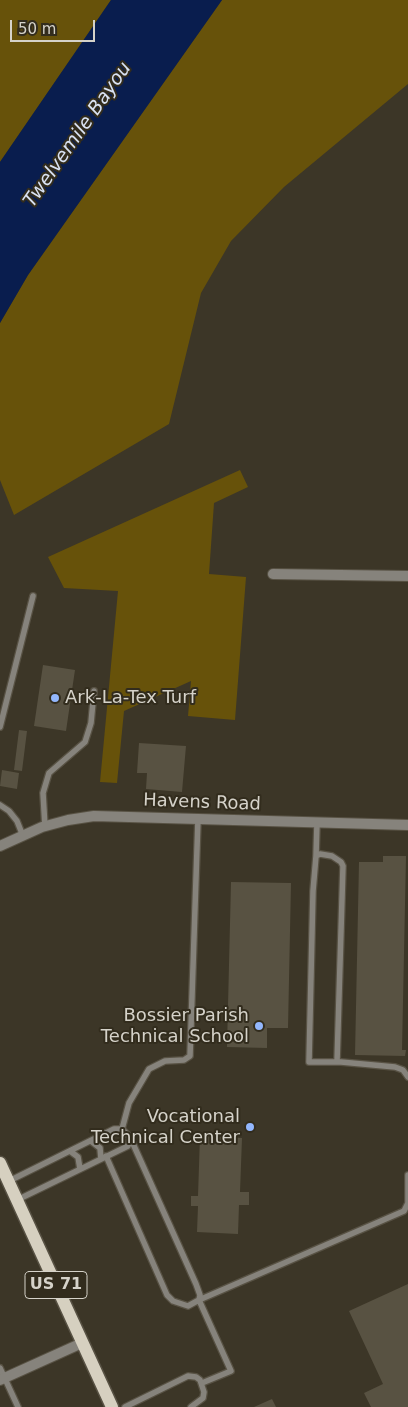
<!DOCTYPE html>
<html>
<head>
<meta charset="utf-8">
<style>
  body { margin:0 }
  #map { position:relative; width:408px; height:1407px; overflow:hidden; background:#3c3627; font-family:"DejaVu Sans",sans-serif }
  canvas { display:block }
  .scale { position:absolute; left:10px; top:20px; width:85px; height:22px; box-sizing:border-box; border:2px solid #d5d2c9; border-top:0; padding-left:6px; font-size:15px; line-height:18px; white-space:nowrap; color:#d5d2c9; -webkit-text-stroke:4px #322c1d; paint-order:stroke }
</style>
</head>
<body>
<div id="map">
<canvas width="408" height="1407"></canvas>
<div class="scale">50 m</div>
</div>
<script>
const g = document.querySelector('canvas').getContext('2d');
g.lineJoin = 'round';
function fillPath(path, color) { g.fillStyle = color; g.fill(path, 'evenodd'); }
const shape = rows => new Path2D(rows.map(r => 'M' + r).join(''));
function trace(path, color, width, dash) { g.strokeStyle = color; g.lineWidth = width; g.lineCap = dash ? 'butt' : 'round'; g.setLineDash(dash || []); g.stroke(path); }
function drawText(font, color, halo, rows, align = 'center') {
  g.font = font + ' "DejaVu Sans",sans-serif'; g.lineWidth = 4; g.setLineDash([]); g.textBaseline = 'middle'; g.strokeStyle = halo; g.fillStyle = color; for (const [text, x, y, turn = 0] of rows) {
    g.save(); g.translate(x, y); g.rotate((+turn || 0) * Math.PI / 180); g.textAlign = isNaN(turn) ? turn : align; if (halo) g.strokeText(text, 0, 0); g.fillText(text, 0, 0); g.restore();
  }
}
const green = shape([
  [0,0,111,0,0,162],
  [222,0,408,0,408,84,284,187,231,241,201,293,169,424,14,515,0,480,0,323,28,275],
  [240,470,248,487,214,503,209,574,246,577,235,720,188,716,191,681,124,711,117,783,100,782,118,591,64,588,48,557]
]);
const water = shape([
  [111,0,222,0,28,275,0,323,0,162]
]);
const building = shape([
  [43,665,75,670,66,731,34,726],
  [19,730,27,731,22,771,14,770],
  [139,743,186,746,182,792,146,789,147,773,137,773],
  [2,770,19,773,17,789,0,786],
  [383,856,406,856,402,1050,406,1050,405,1056,355,1055,359,862,383,862],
  [231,882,291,883,288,1028,267,1028,267,1048,227,1047],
  [200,1136,242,1138,240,1192,249,1192,249,1205,239,1205,238,1234,197,1232,198,1206,191,1206,191,1196,198,1196],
  [408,1284,408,1407,371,1407,364,1393,383,1384,349,1311],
  [272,1399,276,1407,254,1407]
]);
const lane = shape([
  [0,727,33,596],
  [0,805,9,811,17,821,23,836],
  [45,827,43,793,49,773,85,742,91,723,94,691],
  [316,856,317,823],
  [337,1062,343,866,341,862,332,856,320,854,316,856,313,891,309,1062,341,1062,395,1067,403,1070,408,1077],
  [122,1129,129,1103,149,1069,165,1061,184,1060,190,1056,198,819],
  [91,1141,100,1148,101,1159],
  [70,1151,78,1157,80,1169],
  [106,1156,167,1295,173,1301,188,1306,199,1300,200,1295,196,1284,130,1137],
  [9,1181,114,1129,122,1129,130,1137,128,1146,17,1200],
  [0,1368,18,1407],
  [202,1383,231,1371,199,1300,404,1211,408,1203,408,1175],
  [125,1407,188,1376,196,1377,200,1380,204,1392,203,1398,191,1407]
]);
const street = shape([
  [273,574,408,576],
  [0,846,42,827,68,820,94,816,408,825],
  [0,1380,82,1343]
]);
const primary = shape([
  [0,1163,112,1407]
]);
const markers = [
  [55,698,5,"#93b7fd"],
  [259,1026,5,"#93b7fd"],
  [250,1127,5,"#93b7fd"]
];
const shields = [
  [56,1285,62]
];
const shieldNames = [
  ["US 71",56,1285]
];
const poiNames = [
  ["Ark-La-Tex Turf",65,698,"left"],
  ["Bossier Parish",249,1016],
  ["Technical School",249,1037],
  ["Vocational",240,1117],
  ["Technical Center",240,1138]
];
const streetNames = [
  ["Havens Road",202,803,2]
];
const waterNames = [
  ["Twelvemile Bayou",78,135,-55]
];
fillPath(green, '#67520a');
fillPath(water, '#091d4e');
fillPath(building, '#585242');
trace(lane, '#585244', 8);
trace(street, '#585244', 12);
trace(primary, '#585244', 15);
trace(lane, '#86837c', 5.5);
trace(street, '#86837c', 10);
trace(primary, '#d6d0c0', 12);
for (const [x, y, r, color] of markers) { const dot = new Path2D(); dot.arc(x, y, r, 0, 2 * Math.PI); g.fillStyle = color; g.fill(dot); trace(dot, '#322c1d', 2); }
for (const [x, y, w] of shields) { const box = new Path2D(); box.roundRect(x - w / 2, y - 13.5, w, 27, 4); g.fillStyle = '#322c1d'; g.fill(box); trace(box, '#d5d2c9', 1); }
drawText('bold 16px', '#d5d2c9', null, shieldNames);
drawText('18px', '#d5d2c9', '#322c1d', poiNames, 'right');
drawText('18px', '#d5d2c9', '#322c1d', streetNames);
drawText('italic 19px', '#d9e2f3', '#322c1d', waterNames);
</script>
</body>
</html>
